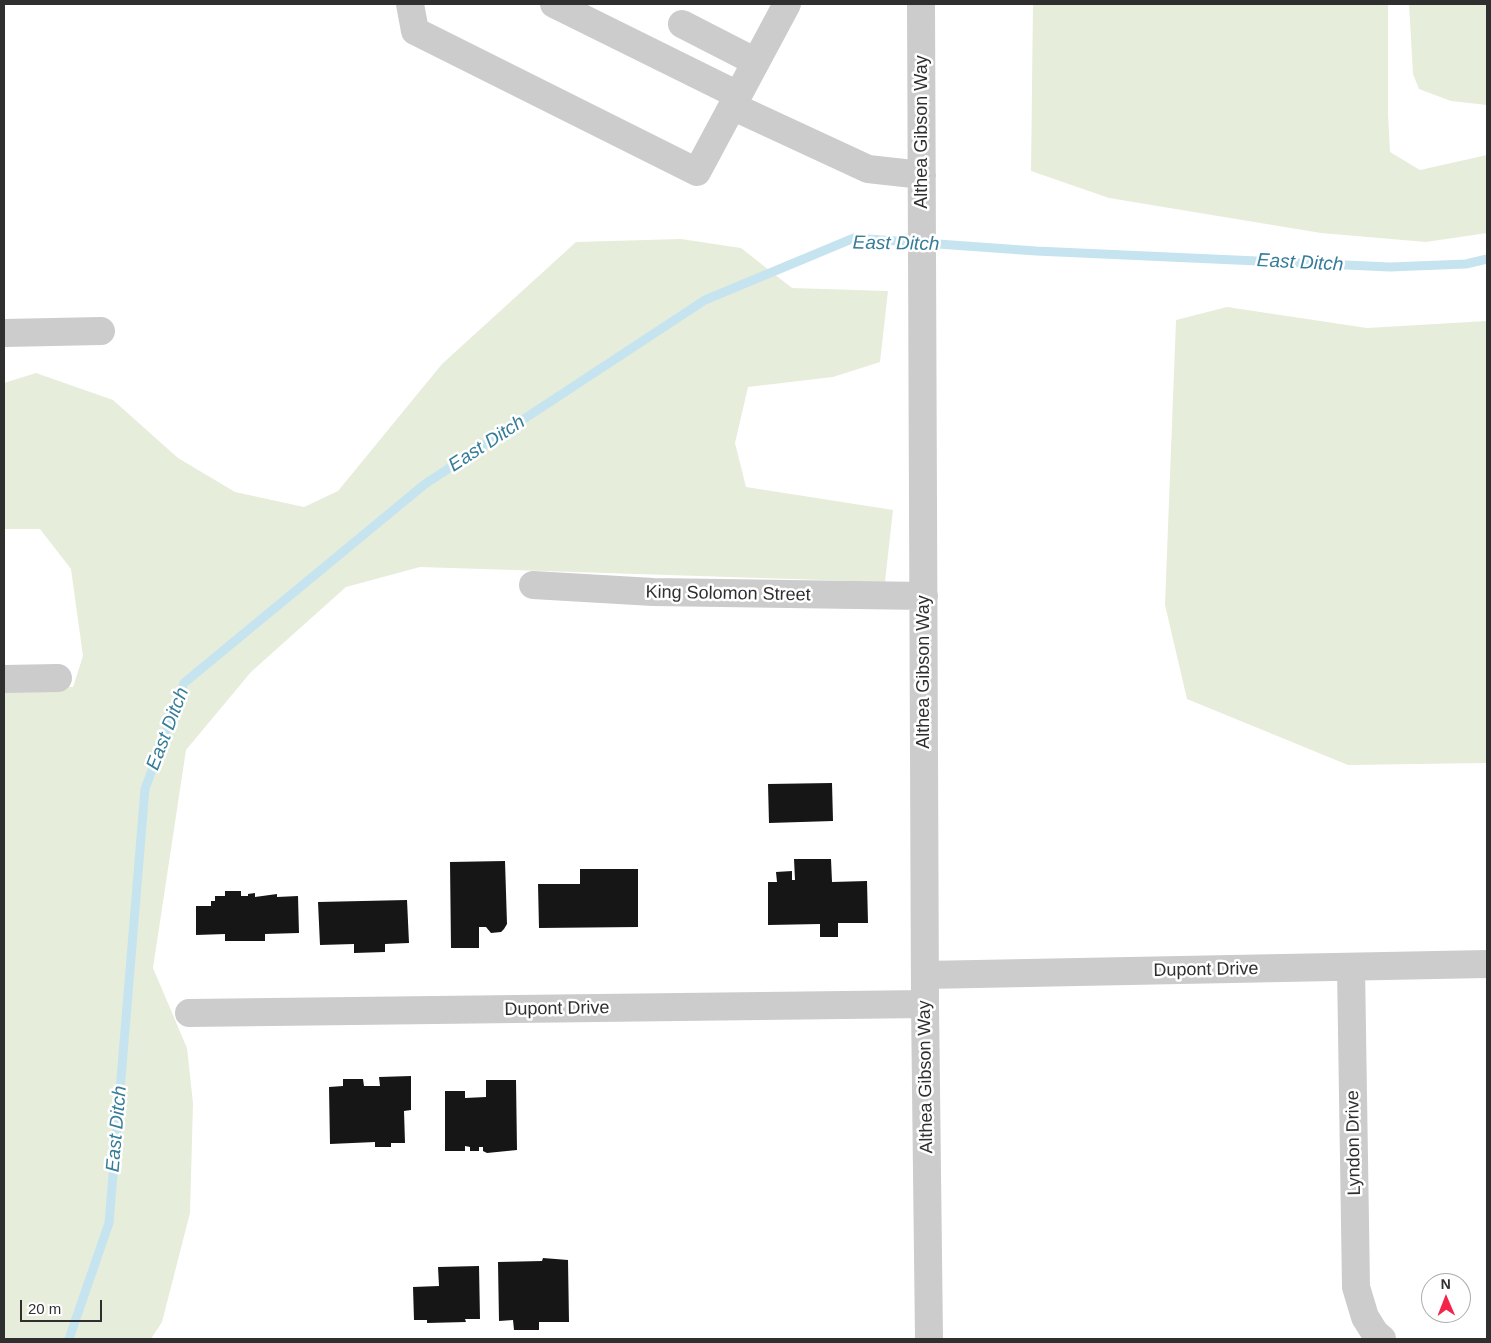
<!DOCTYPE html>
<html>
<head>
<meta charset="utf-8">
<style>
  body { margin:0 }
  #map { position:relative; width:1491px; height:1343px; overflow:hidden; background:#fff; font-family:Arial,sans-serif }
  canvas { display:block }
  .frame { position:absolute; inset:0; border:5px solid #2f2f2f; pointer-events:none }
  .north { position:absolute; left:1421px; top:1273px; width:50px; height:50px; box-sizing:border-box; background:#fff; border:1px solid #acacac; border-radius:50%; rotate:359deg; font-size:14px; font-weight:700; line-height:20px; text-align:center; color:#2f2f2f }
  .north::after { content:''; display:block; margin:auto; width:18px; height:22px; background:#f52249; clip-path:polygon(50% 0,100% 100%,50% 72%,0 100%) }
  .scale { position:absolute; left:20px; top:1300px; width:82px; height:22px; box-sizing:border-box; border:2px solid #2f2f2f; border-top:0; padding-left:6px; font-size:15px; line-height:18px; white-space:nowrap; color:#2f2f2f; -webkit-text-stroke:4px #fff; paint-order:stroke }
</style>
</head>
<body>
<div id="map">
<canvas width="1491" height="1343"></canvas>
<div class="frame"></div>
<div class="north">N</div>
<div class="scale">20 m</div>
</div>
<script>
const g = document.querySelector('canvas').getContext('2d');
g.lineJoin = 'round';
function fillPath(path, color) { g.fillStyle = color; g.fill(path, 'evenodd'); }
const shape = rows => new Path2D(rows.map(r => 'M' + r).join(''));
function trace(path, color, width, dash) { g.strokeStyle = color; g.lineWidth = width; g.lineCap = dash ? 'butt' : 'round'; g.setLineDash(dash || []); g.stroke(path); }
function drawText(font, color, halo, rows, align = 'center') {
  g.font = font + ' Arial,sans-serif'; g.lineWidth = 5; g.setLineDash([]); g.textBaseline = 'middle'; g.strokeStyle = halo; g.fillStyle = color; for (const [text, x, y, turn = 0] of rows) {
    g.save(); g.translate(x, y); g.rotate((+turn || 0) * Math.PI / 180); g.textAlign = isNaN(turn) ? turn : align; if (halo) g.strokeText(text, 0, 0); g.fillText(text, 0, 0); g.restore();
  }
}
const green = shape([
  [1033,4,1388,4,1388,114,1390,152,1420,170,1487,155,1487,233,1426,242,1321,233,1109,198,1031,171],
  [1409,4,1487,4,1487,105,1451,101,1419,89,1413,74],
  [681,239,741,248,792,288,888,291,880,362,833,377,748,387,735,443,746,487,893,510,885,582,420,567,346,587,251,672,186,750,153,968,187,1048,193,1103,190,1213,162,1322,151,1339,4,1339,4,688,73,687,83,656,71,569,40,529,4,529,4,383,36,373,113,400,178,458,235,492,304,507,338,491,442,364,576,242],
  [1227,307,1367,328,1487,321,1487,763,1348,765,1187,699,1165,605,1176,320]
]);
const stream = shape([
  [69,1339,109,1223,145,789,184,683,425,484,705,300,854,238,1036,251,1390,267,1466,264,1487,259]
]);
const building = shape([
  [832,783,833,821,769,823,768,784],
  [794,859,831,859,832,882,867,881,868,923,838,923,838,937,820,937,820,924,768,925,768,882,777,882,776,872,792,871,792,880,795,880],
  [505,861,507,924,504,929,501,932,491,933,486,927,479,927,479,948,451,948,450,862],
  [580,869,638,869,638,927,539,928,538,884,580,884],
  [225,891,241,891,241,896,248,896,248,894,255,893,255,897,277,894,277,897,298,896,299,933,265,934,265,941,225,941,225,934,196,935,196,906,211,906,211,901,215,901,215,896,225,896],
  [407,900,409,943,385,944,385,952,354,953,354,944,320,945,318,902],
  [411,1076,411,1110,404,1111,405,1143,391,1143,391,1147,375,1147,375,1142,330,1144,329,1087,343,1086,343,1079,363,1079,364,1086,380,1086,379,1077],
  [486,1080,516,1080,517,1150,487,1153,483,1151,483,1147,479,1147,479,1151,470,1151,470,1147,465,1146,465,1151,445,1151,445,1091,465,1091,465,1098,486,1097],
  [543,1258,568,1260,569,1322,539,1322,539,1330,514,1330,513,1320,499,1321,498,1262,542,1261],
  [479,1266,480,1319,465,1319,466,1322,427,1323,427,1320,414,1320,413,1287,439,1286,438,1267]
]);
const minor = shape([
  [410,4,415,31,697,172,787,4],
  [554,4,738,95],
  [921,4,925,1004,929,1339],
  [682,24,756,62],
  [732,106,868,169,922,175],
  [4,333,101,331],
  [533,585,653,592,924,596],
  [4,679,58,678],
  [1351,967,1356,1287,1365,1317,1375,1333,1382,1339],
  [925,975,1487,964],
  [189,1013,925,1004]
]);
const streetNames = [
  ["Althea Gibson Way",922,132,-90],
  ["King Solomon Street",728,594,1],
  ["Althea Gibson Way",924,672,-90],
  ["Dupont Drive",1206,970,-1],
  ["Dupont Drive",557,1009,-1],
  ["Althea Gibson Way",926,1077,-91],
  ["Lyndon Drive",1354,1143,-91]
];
const waterNames = [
  ["East Ditch",896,244,1],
  ["East Ditch",1300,263,3],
  ["East Ditch",487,444,-33],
  ["East Ditch",168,729,-69],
  ["East Ditch",117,1129,-85]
];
fillPath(green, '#e7eddb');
trace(stream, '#c6e4ef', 9);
fillPath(building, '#161616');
trace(minor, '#ccc', 28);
drawText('18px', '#2f2f2f', '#fff', streetNames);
drawText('italic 19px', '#357d99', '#fff', waterNames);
</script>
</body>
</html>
